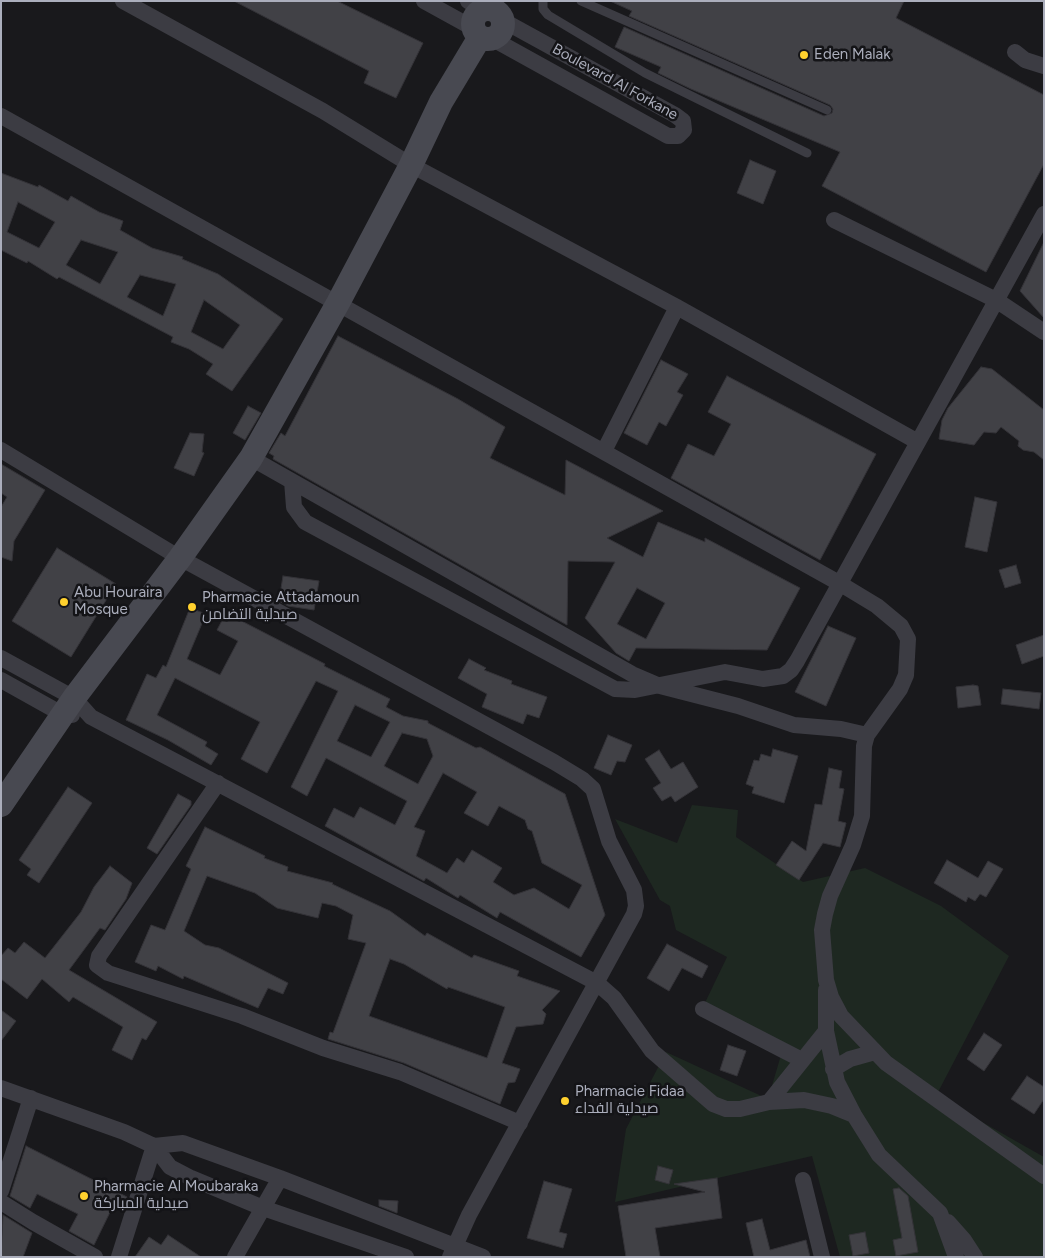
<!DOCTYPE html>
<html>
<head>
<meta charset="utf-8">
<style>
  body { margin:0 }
  #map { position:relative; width:1045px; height:1258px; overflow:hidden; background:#19191c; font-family:Figtree,sans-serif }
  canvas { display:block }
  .frame { position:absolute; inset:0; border:2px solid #abaebc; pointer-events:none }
</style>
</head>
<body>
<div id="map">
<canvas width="1045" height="1258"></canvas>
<div class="frame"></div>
</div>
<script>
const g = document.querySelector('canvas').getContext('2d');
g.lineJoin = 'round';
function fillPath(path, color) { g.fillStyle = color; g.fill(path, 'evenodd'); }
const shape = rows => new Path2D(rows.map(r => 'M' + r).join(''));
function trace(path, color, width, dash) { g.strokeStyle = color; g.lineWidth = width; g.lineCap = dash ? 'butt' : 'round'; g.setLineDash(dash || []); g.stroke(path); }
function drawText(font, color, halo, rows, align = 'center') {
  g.font = font + ' Figtree,Cairo,sans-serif'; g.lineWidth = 5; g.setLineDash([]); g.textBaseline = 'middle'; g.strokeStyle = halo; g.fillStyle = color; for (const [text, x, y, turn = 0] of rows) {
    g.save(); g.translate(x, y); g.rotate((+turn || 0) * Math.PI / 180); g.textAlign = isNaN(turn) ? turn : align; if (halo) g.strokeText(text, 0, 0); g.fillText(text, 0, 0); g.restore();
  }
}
const green = shape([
  [692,805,738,810,736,837,803,882,865,868,941,906,1009,956,936,1096,1044,1157,1044,1257,840,1257,812,1156,615,1202,626,1129,666,1052,768,1099,781,1055,701,1011,727,957,676,930,670,906,660,900,615,819,677,843]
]);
const building = shape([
  [234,1,337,1,423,43,396,98,364,83,369,71,234,1],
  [610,1,904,1,896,18,1044,95,1044,164,986,272,822,186,840,152,691,89,658,73,661,67,615,47,624,27,824,116,832,113,833,109,830,105,629,16,632,11,610,1],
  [750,160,776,171,763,204,737,193,750,160],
  [1,173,38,187,39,185,68,201,71,196,99,212,123,221,120,230,152,248,183,257,182,259,218,274,283,319,232,391,206,374,213,364,189,349,171,342,173,337,59,277,57,279,28,261,27,263,1,250,1,173],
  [18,202,55,222,39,248,7,232,18,202],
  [81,240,118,252,100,284,66,265,81,240],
  [140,275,176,284,163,316,127,297,140,275],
  [204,300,240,325,223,349,191,332,204,300],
  [1044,242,1044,318,1020,291,1044,242],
  [338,336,458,399,505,427,490,458,565,495,566,460,663,511,607,538,643,557,658,522,705,542,705,538,800,588,767,650,636,648,629,661,616,653,585,618,615,562,568,561,567,625,273,459,274,456,269,453,281,433,285,436,338,336],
  [637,588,665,603,646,639,617,624,637,588],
  [661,360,688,374,677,392,683,395,666,426,659,422,647,445,624,433,661,360],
  [981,367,992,369,1044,410,1044,460,1034,452,1023,450,1018,446,1019,441,1001,427,996,433,984,432,974,445,939,439,942,420,948,408,981,367],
  [727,376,876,454,820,560,671,478,688,444,714,456,731,424,708,412,727,376],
  [248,406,261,413,245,440,233,433,248,406],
  [190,433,204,434,202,452,204,453,194,476,174,468,190,433],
  [1,464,45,490,14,541,12,561,1,557,1,507,7,497,1,493,1,464],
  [975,497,997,502,987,552,965,547,975,497],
  [57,548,116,584,71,657,12,621,57,548],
  [1016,565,1021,583,1005,588,999,570,1016,565],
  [283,576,319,581,314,610,288,606,279,601,283,576],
  [190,608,206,614,187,659,220,675,238,641,217,630,226,613,325,664,324,666,390,699,386,707,403,716,428,721,428,723,476,748,480,747,565,794,605,915,581,957,500,912,497,918,460,895,458,898,426,878,424,881,325,826,334,808,354,818,360,807,395,825,407,801,326,758,307,796,291,787,338,691,316,681,267,773,241,759,260,722,175,678,157,715,207,742,205,746,218,754,211,765,168,740,126,720,147,674,156,678,163,665,166,667,190,608],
  [355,705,390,722,371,757,337,741,355,705],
  [402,733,427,739,433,756,418,784,384,766,402,733],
  [443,773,477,792,464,813,488,826,499,806,525,820,528,829,532,831,542,863,582,885,569,909,534,888,514,895,493,882,502,868,472,850,464,863,457,858,447,873,416,856,425,831,414,827,443,773],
  [828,626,856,638,826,706,795,692,828,626],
  [1044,635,1044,656,1022,664,1016,645,1044,635],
  [469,659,486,668,484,670,512,681,511,684,547,697,539,718,527,714,523,724,482,707,487,694,458,678,469,659],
  [973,685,978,686,981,705,958,708,956,687,973,685],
  [1003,689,1041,693,1039,709,1001,704,1003,689],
  [608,735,632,745,625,762,617,761,611,775,594,768,608,735],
  [773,749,798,756,784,803,752,793,754,787,746,784,754,760,759,761,761,754,771,757,773,749],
  [659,750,671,769,683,762,698,787,675,802,671,796,662,801,653,788,661,783,645,759,659,750],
  [829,768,842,771,839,788,844,789,838,821,846,823,840,847,823,843,799,880,776,865,792,841,806,851,815,804,822,805,829,768],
  [68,787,92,803,39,883,27,875,31,869,19,860,68,787],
  [178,794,191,801,191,805,157,854,147,848,178,794],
  [205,827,265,856,264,858,288,867,287,871,333,883,332,884,390,911,425,936,427,933,472,958,474,955,519,971,517,976,560,991,542,1010,546,1014,543,1024,516,1027,502,1063,520,1069,515,1082,508,1083,500,1104,404,1063,328,1039,330,1032,333,1033,366,943,348,939,353,915,336,906,322,903,318,918,277,908,255,893,207,876,184,931,205,945,219,948,288,983,283,994,268,988,258,1008,184,976,183,979,158,966,156,971,135,962,151,925,165,930,191,869,186,866,205,827],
  [390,959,404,964,447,989,448,987,505,1007,487,1058,369,1016,390,959],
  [947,860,978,878,988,861,1003,869,986,897,980,894,975,901,968,897,966,902,934,883,947,860],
  [110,866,132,883,126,899,105,930,100,928,69,970,157,1022,146,1040,142,1038,132,1060,112,1050,123,1027,73,997,69,1002,42,979,27,999,1,979,1,956,8,948,15,953,24,942,45,958,81,912,94,887,110,866],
  [667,944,708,966,702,978,682,968,669,991,647,978,667,944],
  [1,1010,16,1021,1,1041,1,1010],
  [984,1033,1002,1045,984,1071,967,1059,984,1033],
  [728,1045,746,1051,737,1076,720,1070,728,1045],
  [1027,1076,1044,1087,1044,1099,1034,1114,1011,1099,1027,1076],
  [26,1146,127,1197,122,1208,114,1204,94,1245,69,1231,78,1214,37,1194,30,1208,10,1196,26,1146],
  [658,1166,673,1170,669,1184,655,1180,658,1166],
  [717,1178,722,1218,655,1228,660,1257,626,1257,618,1206,705,1192,674,1184,717,1178],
  [544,1181,572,1189,559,1232,567,1234,563,1248,527,1238,544,1181],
  [899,1188,908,1196,918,1252,896,1256,893,1240,902,1238,893,1189,899,1188],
  [379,1200,398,1201,397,1213,379,1206,379,1200],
  [3,1215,32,1233,23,1257,1,1257,3,1215],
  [762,1219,770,1250,806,1240,810,1257,754,1257,746,1223,762,1219],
  [865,1232,869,1253,853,1256,849,1235,865,1232],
  [168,1235,201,1257,135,1257,149,1237,161,1245,168,1235]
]);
const lane = shape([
  [543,1,543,9,548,15,645,73,807,153],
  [581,1,827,110]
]);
const street = shape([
  [123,1,323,111,411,165,677,307,918,442],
  [424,1,473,28],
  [468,1,484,10],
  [491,38,668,136,678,136,684,130,683,121,675,115,502,20],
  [1015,52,1025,60,1044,66],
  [1,116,839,583,877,606,901,626,908,639,906,675,900,689,867,735,864,746,862,816,853,845,830,896,825,914,822,930,826,980,831,997,841,1016,886,1063,1044,1176],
  [834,220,996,300,1044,332],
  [1,450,180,558,554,762,582,779,593,789,609,841,634,890,636,906,634,914,469,1215,450,1257],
  [604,451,677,307],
  [251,458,632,674,660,686,738,706,794,725,841,729,867,735],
  [292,481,294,507,305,522,615,689,635,690,725,672,763,679,783,676,791,670,797,661,1044,214],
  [1,658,74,698,91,717,597,983,614,998,652,1051,713,1104,726,1109,740,1109,769,1102,826,1031],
  [1,680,62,714,72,715],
  [218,783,99,956,97,965,108,973,242,1016,323,1048,400,1072,520,1123],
  [826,990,826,1031,837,1082,854,1115,879,1155,940,1213,956,1257],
  [703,1009,802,1060],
  [833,1069,850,1059,875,1052],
  [1,1088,124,1132,154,1146,170,1167,191,1178,263,1208,406,1257],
  [769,1102,804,1100,832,1106,854,1115],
  [154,1146,183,1143,280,1178,483,1257],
  [803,1180,822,1257],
  [1,1191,31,1098],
  [1,1202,33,1222,95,1257],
  [948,1222,964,1240,975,1257],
  [119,1257,154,1146],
  [235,1257,280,1178]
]);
const secondary = shape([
  '473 24a15 15 0 1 1 30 0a15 15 0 1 1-30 0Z',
  [1,805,74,698,180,558,251,458,338,303,411,165,441,102,480,37]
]);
const markers = [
  [804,55,5,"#ffd12e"],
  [64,602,5,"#ffd12e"],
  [192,607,5,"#ffd12e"],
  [565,1101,5,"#ffd12e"],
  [84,1196,5,"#ffd12e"]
];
const poiNames = [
  ["Eden Malak",814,55],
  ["Abu Houraira",74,593],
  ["Mosque",74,610],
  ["Pharmacie Attadamoun",202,598],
  ["صيدلية التضامن",202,615],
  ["Pharmacie Fidaa",575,1092],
  ["صيدلية الفداء",575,1109],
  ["Pharmacie Al Moubaraka",94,1187],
  ["صيدلية المباركة",94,1204]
];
const streetNames = [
  ["Boulevard Al Forkane",615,82,29]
];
fillPath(green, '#1e2821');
fillPath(building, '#414146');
trace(building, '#343338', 1);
trace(lane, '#3c3c43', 9);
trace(street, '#3c3c43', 16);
trace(secondary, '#484951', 24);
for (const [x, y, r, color] of markers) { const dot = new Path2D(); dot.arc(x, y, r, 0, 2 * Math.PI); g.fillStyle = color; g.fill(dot); trace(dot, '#141417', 2); }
drawText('15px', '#abaebc', '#141417', poiNames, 'left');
drawText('15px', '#abaebc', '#141417', streetNames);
</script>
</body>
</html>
